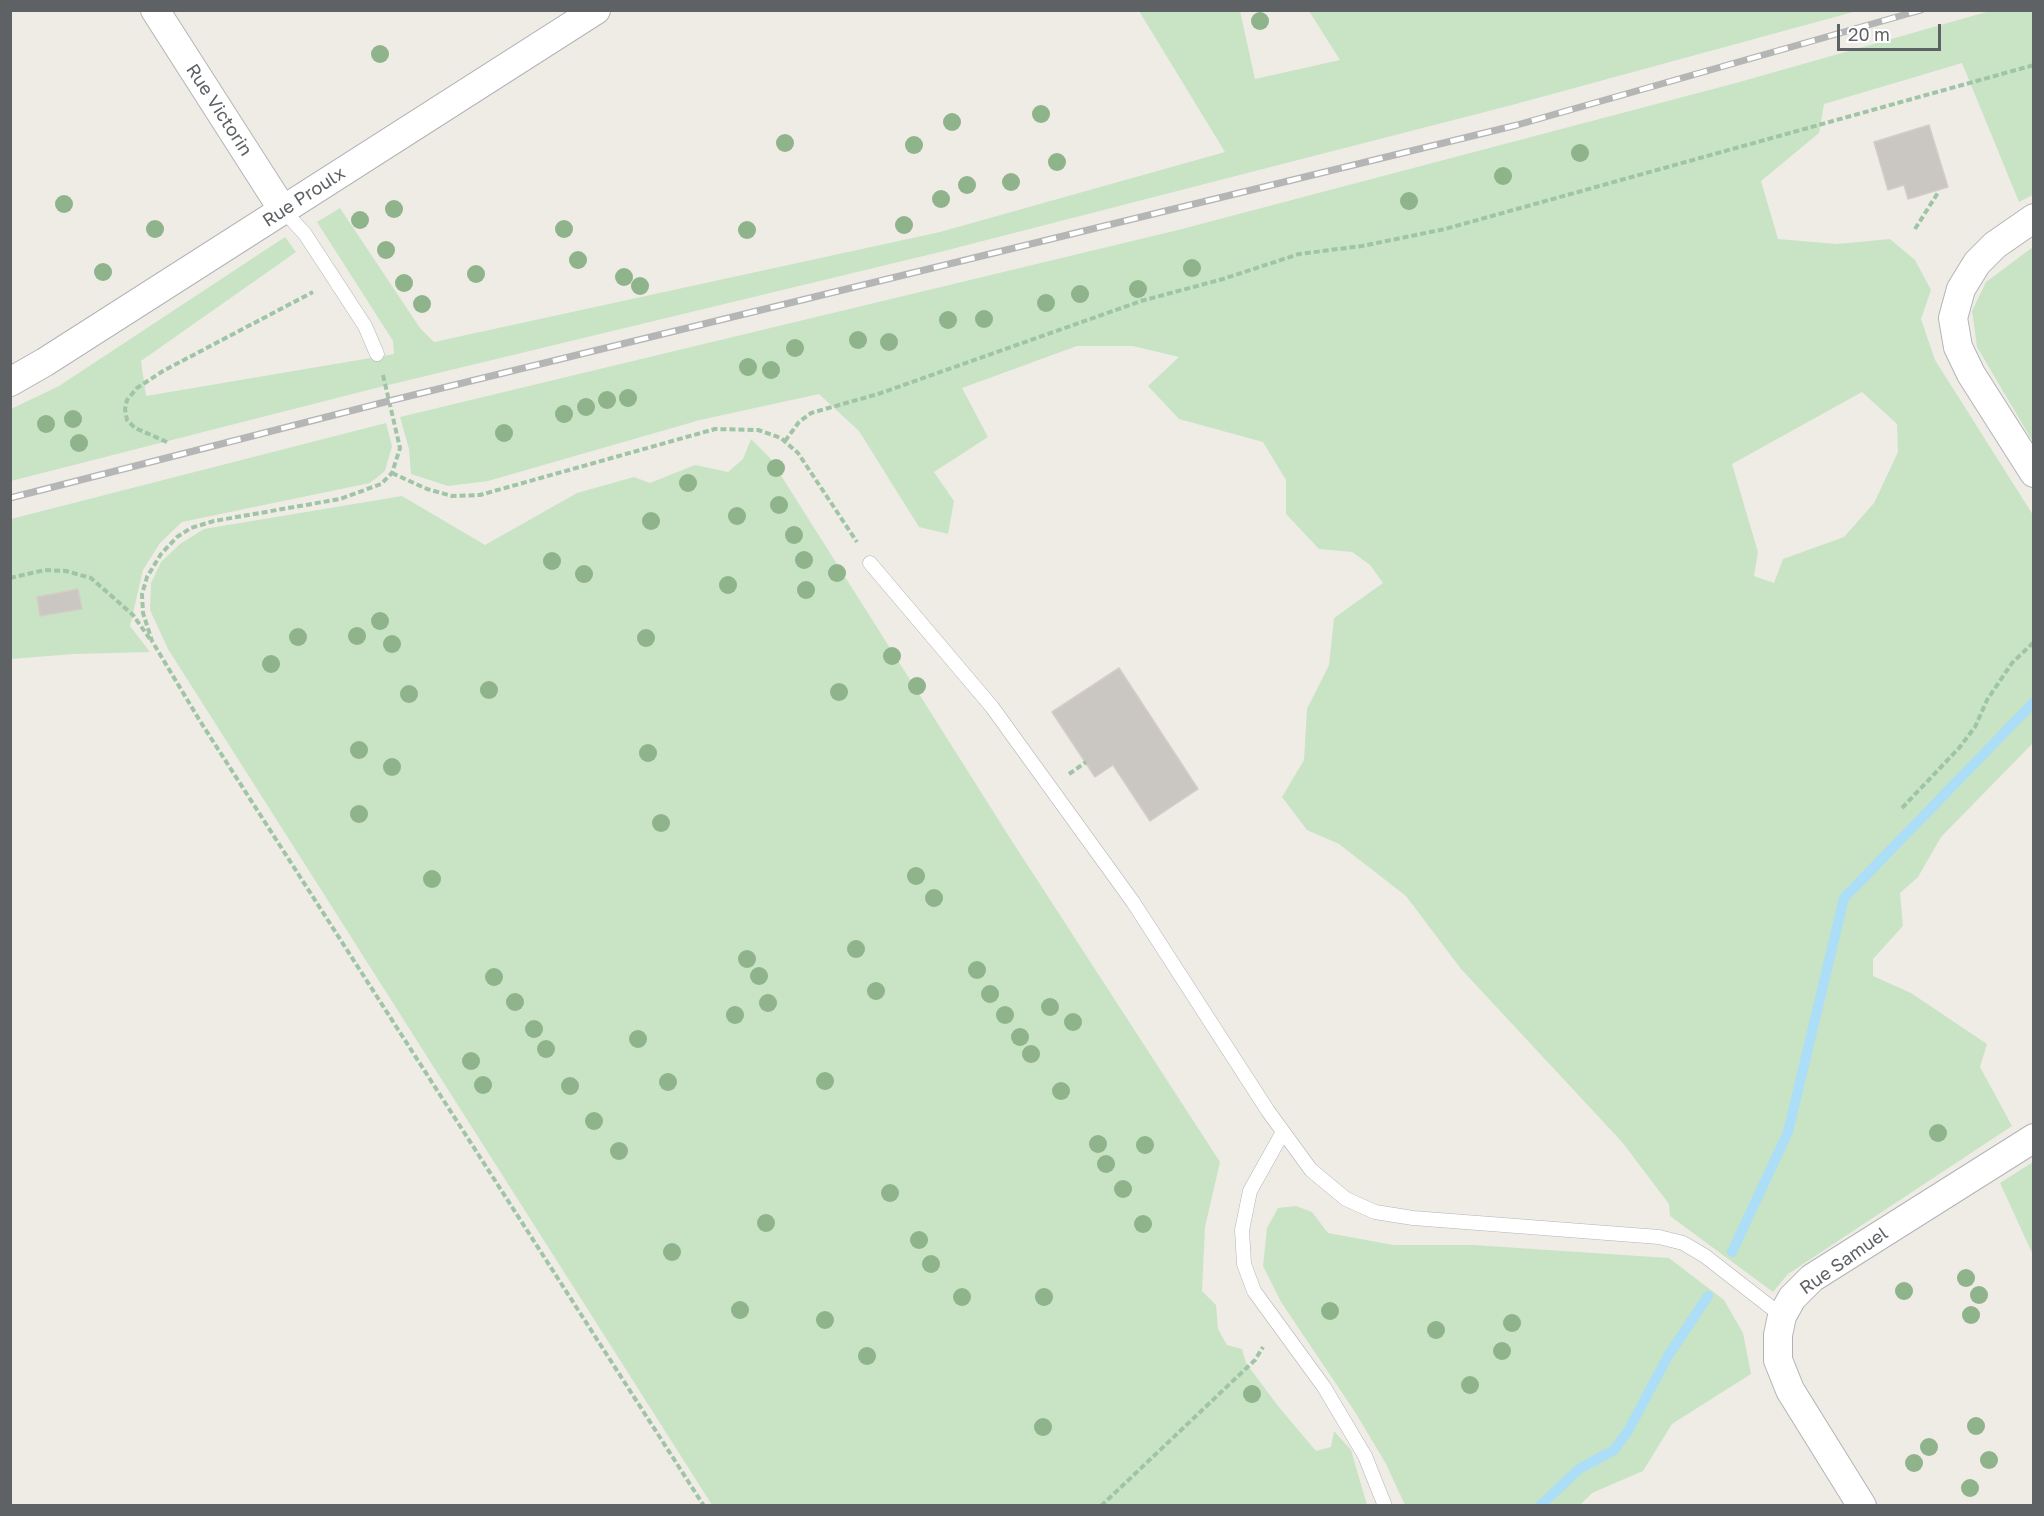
<!DOCTYPE html>
<html>
<head>
<meta charset="utf-8">
<style>
  body { margin:0 }
  #map { position:relative; width:2044px; height:1516px; overflow:hidden; background:#efece6; font-family:"Golos Text",sans-serif }
  canvas { display:block }
  .frame { position:absolute; inset:0; border:12px solid #5e6265; pointer-events:none }
  .scale { position:absolute; left:1837px; top:24px; width:104px; height:27px; box-sizing:border-box; border:3px solid #5e6265; border-top:0; padding-left:8px; font-size:18px; line-height:21px; white-space:nowrap; color:#5e6265; -webkit-text-stroke:4px #fff; paint-order:stroke }
</style>
</head>
<body>
<div id="map">
<canvas width="2044" height="1516"></canvas>
<div class="frame"></div>
<div class="scale">20 m</div>
</div>
<script>
const g = document.querySelector('canvas').getContext('2d');
g.lineJoin = 'round';
function fillPath(path, color) { g.fillStyle = color; g.fill(path, 'evenodd'); }
const shape = rows => new Path2D(rows.map(r => 'M' + r).join(''));
function trace(path, color, width, dash) { g.strokeStyle = color; g.lineWidth = width; g.lineCap = dash ? 'butt' : 'round'; g.setLineDash(dash || []); g.stroke(path); }
function drawText(font, color, halo, rows, align = 'center') {
  g.font = font + ' "Golos Text",sans-serif'; g.lineWidth = 6; g.setLineDash([]); g.textBaseline = 'middle'; g.strokeStyle = halo; g.fillStyle = color; for (const [text, x, y, turn = 0] of rows) {
    g.save(); g.translate(x, y); g.rotate((+turn || 0) * Math.PI / 180); g.textAlign = isNaN(turn) ? turn : align; if (halo) g.strokeText(text, 0, 0); g.fillText(text, 0, 0); g.restore();
  }
}
const green = shape([
  [1139,11,1240,11,1255,79,1340,60,1309,11,1857,11,1512,105,940,252,376,388,11,481,11,409,59,386,285,237,296,252,141,361,146,396,394,354,393,341,317,222,340,208,420,328,434,342,940,232,1225,152],
  [1990,11,2033,11,2033,195,2019,202,1962,63,1824,104,1819,133,1761,181,1778,239,1837,244,1890,239,1915,260,1931,290,1921,319,1935,360,2033,515,2033,743,1941,837,1918,877,1900,893,1903,926,1873,959,1873,976,1911,993,1987,1044,1980,1067,2012,1126,1788,1274,1773,1292,1670,1216,1669,1204,1622,1142,1461,969,1406,896,1339,844,1307,830,1282,797,1304,760,1307,709,1329,665,1334,618,1383,583,1370,565,1352,552,1319,549,1286,514,1286,480,1263,442,1179,419,1148,386,1179,357,1133,346,1077,346,962,388,988,437,934,472,954,501,948,534,919,527,859,431,819,394,700,420,488,481,448,486,411,474,409,449,400,417,1178,230,1736,83],
  [1862,392,1897,424,1898,452,1874,503,1844,537,1783,559,1774,583,1754,576,1758,552,1732,464],
  [2033,247,2033,442,1977,347,1972,311,1986,282],
  [386,423,392,446,385,471,370,483,182,522,160,543,143,570,130,626,150,652,73,654,11,659,11,519],
  [751,439,770,458,1010,838,1220,1162,1205,1227,1202,1291,1216,1305,1218,1329,1227,1345,1242,1349,1246,1363,1278,1406,1316,1451,1331,1447,1334,1431,1351,1450,1367,1505,712,1505,168,649,150,610,151,583,161,562,180,544,204,529,402,496,485,545,577,493,634,477,650,483,695,465,728,472,743,459],
  [2033,1162,2033,1255,2000,1183],
  [1296,1206,1312,1212,1328,1233,1393,1245,1473,1245,1669,1258,1724,1300,1743,1333,1751,1374,1672,1424,1643,1471,1592,1493,1580,1505,1405,1505,1386,1464,1355,1412,1281,1302,1263,1266,1267,1228,1278,1208]
]);
const stream = shape([
  [1732,1252,1788,1132,1844,898,2034,702],
  [1540,1506,1579,1469,1614,1450,1628,1431,1668,1356,1708,1296]
]);
const building = shape([
  [1929,125,1948,187,1908,199,1904,185,1888,190,1874,142,1929,125],
  [78,589,82,609,40,616,37,597,78,589],
  [1119,668,1198,789,1150,821,1113,765,1095,777,1052,712,1119,668]
]);
const path = shape([
  [1915,229,1939,191],
  [383,375,400,448,392,473,381,484,340,499,214,521,191,528,177,537,161,554,147,577,142,594,143,613,152,641,200,721,704,1506],
  [785,441,799,422,811,413,878,394,1141,301,1223,279,1299,254,1362,246,1445,229,2034,65],
  [167,442,135,428,127,420,125,409,127,400,137,388,163,371,313,292],
  [392,473,427,489,452,496,480,495,715,429,758,430,781,438,798,453,857,542],
  [10,578,45,570,66,571,91,578,133,615,150,639],
  [1069,774,1086,762],
  [1902,808,1959,748,1975,727,1987,700,2012,663,2034,642],
  [1101,1506,1255,1360,1263,1347]
]);
const service = shape([
  [283,210,305,234,365,326,377,354],
  [870,563,992,707,1133,902,1268,1111,1311,1170,1346,1199,1375,1212,1413,1218,1659,1237,1683,1243,1705,1256,1782,1316],
  [1283,1132,1250,1191,1242,1230,1244,1264,1254,1291,1324,1387,1365,1456,1385,1506]
]);
const minor = shape([
  [155,10,283,210],
  [2034,218,1995,245,1977,263,1961,289,1953,318,1958,347,1971,374,2034,473],
  [10,382,45,362,596,10],
  [1862,1506,1790,1390,1778,1360,1778,1335,1782,1316,1792,1298,1812,1278,2034,1138]
]);
const rail = shape([
  [10,498,389,401,1517,125,1921,10]
]);
const trees = [
  [1260,21],
  [380,54],
  [1041,114],
  [952,122],
  [785,143],
  [914,145],
  [1580,153],
  [1057,162],
  [1503,176],
  [1011,182],
  [967,185],
  [941,199],
  [1409,201],
  [64,204],
  [394,209],
  [360,220],
  [904,225],
  [155,229],
  [564,229],
  [747,230],
  [386,250],
  [578,260],
  [1192,268],
  [103,272],
  [476,274],
  [624,277],
  [404,283],
  [640,286],
  [1138,289],
  [1080,294],
  [1046,303],
  [422,304],
  [984,319],
  [948,320],
  [858,340],
  [889,342],
  [795,348],
  [748,367],
  [771,370],
  [628,398],
  [607,400],
  [586,407],
  [564,414],
  [73,419],
  [46,424],
  [504,433],
  [79,443],
  [776,468],
  [688,483],
  [779,505],
  [737,516],
  [651,521],
  [794,535],
  [804,560],
  [552,561],
  [837,573],
  [584,574],
  [728,585],
  [806,590],
  [380,621],
  [357,636],
  [298,637],
  [646,638],
  [392,644],
  [892,656],
  [271,664],
  [917,686],
  [489,690],
  [839,692],
  [409,694],
  [359,750],
  [648,753],
  [392,767],
  [359,814],
  [661,823],
  [916,876],
  [432,879],
  [934,898],
  [856,949],
  [747,959],
  [977,970],
  [759,976],
  [494,977],
  [876,991],
  [990,994],
  [515,1002],
  [768,1003],
  [1050,1007],
  [735,1015],
  [1005,1015],
  [1073,1022],
  [534,1029],
  [1020,1037],
  [638,1039],
  [546,1049],
  [1031,1054],
  [471,1061],
  [825,1081],
  [668,1082],
  [483,1085],
  [570,1086],
  [1061,1091],
  [594,1121],
  [1938,1133],
  [1098,1144],
  [1145,1145],
  [619,1151],
  [1106,1164],
  [1123,1189],
  [890,1193],
  [766,1223],
  [1143,1224],
  [919,1240],
  [672,1252],
  [931,1264],
  [1966,1278],
  [1904,1291],
  [1979,1295],
  [962,1297],
  [1044,1297],
  [740,1310],
  [1330,1311],
  [1971,1315],
  [825,1320],
  [1512,1323],
  [1436,1330],
  [1502,1351],
  [867,1356],
  [1470,1385],
  [1252,1394],
  [1976,1426],
  [1043,1427],
  [1929,1447],
  [1989,1460],
  [1914,1463],
  [1970,1488]
];
const streetNames = [
  ["Rue Victorin",219,110,57],
  ["Rue Proulx",304,197,-33],
  ["Rue Samuel",1844,1261,-35]
];
fillPath(green, '#c8e4c5');
trace(stream, '#addef7', 10);
fillPath(building, '#cac7c3');
trace(building, '#d3cdc5', 1.5);
trace(service, '#b1b4b7', 15);
trace(minor, '#b1b4b7', 30);
trace(path, '#9fc4a6', 4, [6, 3]);
trace(service, '#fff', 14);
trace(minor, '#fff', 28);
trace(rail, '#b4b5b5', 7);
trace(rail, '#fff', 4.5, [14]);
g.fillStyle = '#8fb38a';
for (const [x, y] of trees) { g.beginPath(); g.arc(x, y, 9, 0, 2 * Math.PI); g.fill(); }
drawText('18px', '#5e6265', '#fff', streetNames);
</script>
</body>
</html>
